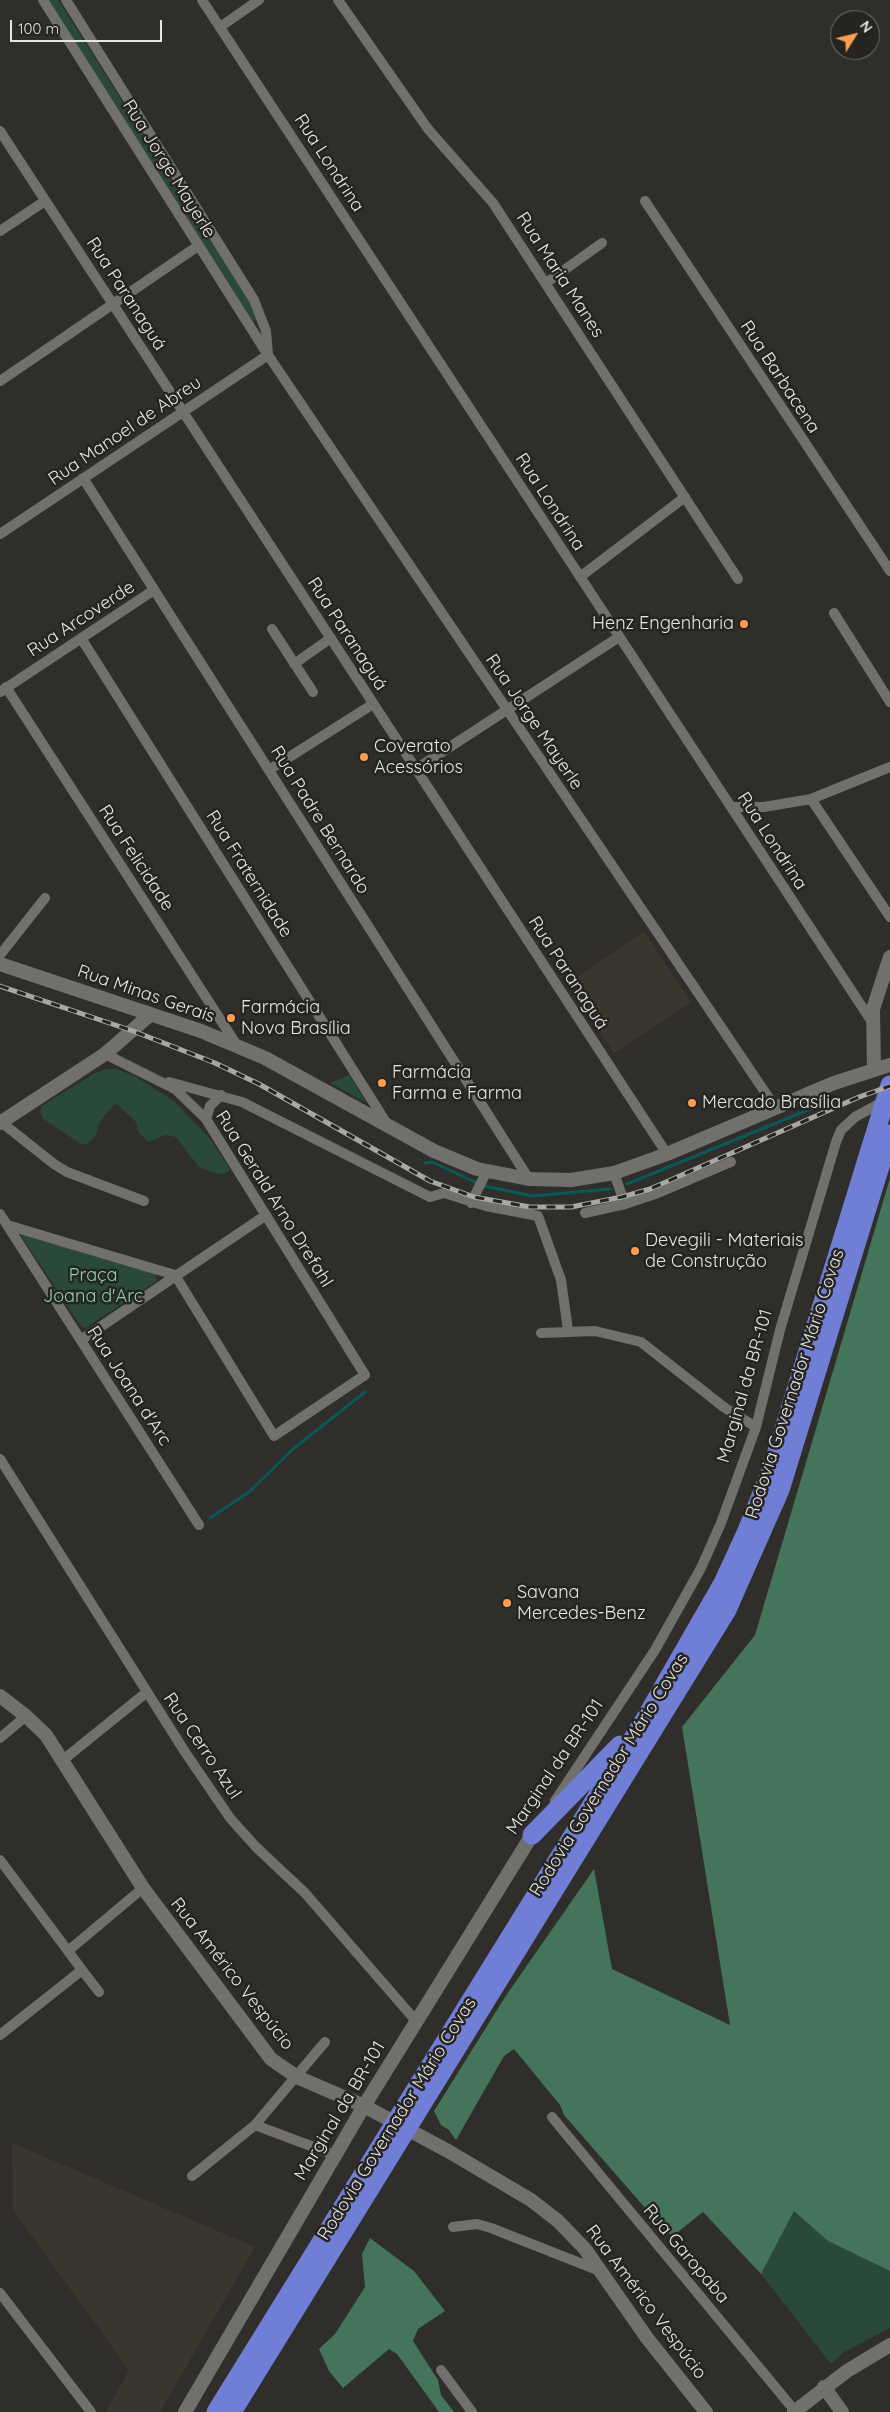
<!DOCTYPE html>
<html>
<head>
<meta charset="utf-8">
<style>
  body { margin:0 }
  #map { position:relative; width:890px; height:2412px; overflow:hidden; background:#2f2e2b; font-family:Quicksand,sans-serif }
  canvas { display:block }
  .north { position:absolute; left:830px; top:10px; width:50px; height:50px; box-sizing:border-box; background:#252421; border:1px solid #72716f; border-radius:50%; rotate:54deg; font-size:14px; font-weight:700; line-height:20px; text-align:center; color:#e6e5e3 }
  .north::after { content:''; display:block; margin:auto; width:18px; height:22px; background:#fd9d54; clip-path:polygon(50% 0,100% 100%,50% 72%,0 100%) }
  .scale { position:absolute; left:10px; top:20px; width:152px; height:22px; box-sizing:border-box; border:2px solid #e6e5e3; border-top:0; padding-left:6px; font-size:15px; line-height:18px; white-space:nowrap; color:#e6e5e3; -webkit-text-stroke:4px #252421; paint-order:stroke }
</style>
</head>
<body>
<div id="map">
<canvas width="890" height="2412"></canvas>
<div class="north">N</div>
<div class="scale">100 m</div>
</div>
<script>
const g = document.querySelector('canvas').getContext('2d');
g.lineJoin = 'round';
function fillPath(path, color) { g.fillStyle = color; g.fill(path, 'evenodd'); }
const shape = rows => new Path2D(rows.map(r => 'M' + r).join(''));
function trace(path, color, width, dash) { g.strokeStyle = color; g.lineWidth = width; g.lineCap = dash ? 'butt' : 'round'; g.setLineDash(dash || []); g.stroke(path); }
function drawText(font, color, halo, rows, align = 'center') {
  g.font = font + ' Quicksand,sans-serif'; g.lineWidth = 5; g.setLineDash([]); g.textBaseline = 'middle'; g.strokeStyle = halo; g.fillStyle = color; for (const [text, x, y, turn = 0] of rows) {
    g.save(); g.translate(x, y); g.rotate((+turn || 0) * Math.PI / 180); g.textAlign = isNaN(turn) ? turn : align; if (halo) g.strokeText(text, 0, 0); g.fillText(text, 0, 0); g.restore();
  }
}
const built = shape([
  [644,932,691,1002,614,1053,567,984],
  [12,2143,255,2247,160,2412,106,2412,129,2370,13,2210]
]);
const green = shape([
  [48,0,58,0,258,315,256,320,251,320],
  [106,1069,116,1069,133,1075,174,1101,211,1140,230,1169,226,1173,218,1174,199,1167,176,1137,165,1135,148,1142,137,1130,137,1123,119,1106,115,1104,105,1115,98,1126,96,1136,87,1144,81,1144,42,1118,40,1112,42,1106,95,1073],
  [349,1075,363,1097,367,1103,330,1083],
  [18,1231,155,1273,157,1281,85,1328,80,1325],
  [794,2210,828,2241,890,2271,890,2328,844,2352,831,2364,761,2274]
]);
const forest = shape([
  [890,1178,890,2271,828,2241,794,2211,761,2274,703,2212,674,2235,667,2233,564,2115,560,2105,514,2049,504,2056,456,2140,449,2130,441,2125,434,2111,505,1997,594,1869,612,1969,730,2025,682,1727,755,1635],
  [370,2238,414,2271,445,2311,418,2329,413,2341,438,2380,441,2395,454,2412,439,2412,397,2354,389,2349,343,2388,329,2371,319,2349,335,2334,365,2287,362,2254]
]);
const stream = shape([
  [425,1163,432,1162,477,1183],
  [627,1184,825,1103],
  [485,1186,532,1196,610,1189],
  [210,1518,249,1492,293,1449,365,1392]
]);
const street = shape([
  [43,0,268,355,775,1107],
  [66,0,254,300,266,331,268,354],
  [202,0,872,1022],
  [338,0,428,129,493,203,738,579],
  [220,27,259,0],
  [0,131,667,1154],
  [645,201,890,571],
  [0,231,45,201],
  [546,283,602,243],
  [0,381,198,246],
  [83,478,529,1179],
  [0,534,268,355],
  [580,577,685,497],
  [834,613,890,702],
  [272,629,313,692],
  [81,638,387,1124],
  [294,664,331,638],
  [6,687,238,1047],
  [0,692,154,590],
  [416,769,619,637],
  [269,770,373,704],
  [811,799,890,917],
  [731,807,764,807,811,799,890,767],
  [0,955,45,898],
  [169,1082,242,1102,430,1197,444,1193,486,1206,538,1216,561,1280,568,1330],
  [206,1119,210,1106,221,1095],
  [1,1122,54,1164,67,1172,144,1201],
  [614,1173,625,1204],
  [471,1203,487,1171],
  [585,1213,625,1204,658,1193,731,1162],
  [0,1214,199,1525],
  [7,1225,175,1275,274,1436,365,1375,206,1119,175,1089,105,1054],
  [541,1333,595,1331,641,1342,725,1408,756,1427],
  [81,1340,266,1215],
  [0,1459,185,1752,230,1818,256,1847,305,1893,416,2021],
  [0,1738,26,1716],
  [63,1760,147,1692],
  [555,1801,655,1650,701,1568,721,1523,756,1427,780,1330,836,1142,841,1130,855,1117,886,1100],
  [0,1860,68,1951,143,1888],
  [82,1970,99,1992],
  [0,2035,82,1970,68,1951],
  [552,2117,795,2411],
  [255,2125,335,2155],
  [192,2176,255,2125,325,2042],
  [453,2227,477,2224,491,2228,600,2271],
  [0,2293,91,2412],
  [441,2370,472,2412]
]);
const secondary = shape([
  [0,964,201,1031,265,1058,434,1151,477,1169,529,1179,571,1180,614,1173,667,1154,834,1083,890,1065],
  [874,1069,873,1009,890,957],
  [0,1123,105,1054,151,1014],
  [0,1696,26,1716,46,1735,143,1888,271,2059,297,2077,364,2106,448,2151,531,2200,558,2221,585,2249,647,2338,706,2412],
  [824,2387,842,2412],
  [185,2412,364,2106,532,1835],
  [794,2412,847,2371,890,2345]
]);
const highway = shape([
  [532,1835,620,1745],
  [216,2412,645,1719,723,1583,746,1533,771,1471,890,1085],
  [232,2412,727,1610,780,1490,890,1134]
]);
const rail = shape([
  [0,986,133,1031,215,1063,259,1084,430,1181,474,1197,530,1207,571,1207,622,1197,650,1189,859,1097,890,1086]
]);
const markers = [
  [744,624,5,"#fd9d54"],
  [364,757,5,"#fd9d54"],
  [231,1018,5,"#fd9d54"],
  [382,1083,5,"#fd9d54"],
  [692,1103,5,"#fd9d54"],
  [635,1251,5,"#fd9d54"],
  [507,1603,5,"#fd9d54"]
];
const streetNames = [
  ["Rua Londrina",329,163,57],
  ["Rua Jorge Mayerle",169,169,58],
  ["Rua Maria Manes",560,275,57],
  ["Rua Paranaguá",126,294,57],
  ["Rua Barbacena",780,377,57],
  ["Rua Manoel de Abreu",125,431,-34],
  ["Rua Londrina",550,502,57],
  ["Rua Arcoverde",81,619,-33],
  ["Rua Paranaguá",347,634,57],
  ["Rua Jorge Mayerle",534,722,56],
  ["Rua Padre Bernardo",320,820,58],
  ["Rua Londrina",772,841,57],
  ["Rua Felicidade",136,858,57],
  ["Rua Fraternidade",249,874,58],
  ["Rua Paranaguá",568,973,57],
  ["Rua Minas Gerais",146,994,19],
  ["Rua Gerald Arno Drefahl",274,1199,58],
  ["Rodovia Governador Mário Covas",795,1384,-72],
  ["Rua Joana d'Arc",129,1386,57],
  ["Marginal da BR-101",745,1386,-74],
  ["Rua Cerro Azul",202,1746,56],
  ["Marginal da BR-101",555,1767,-56],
  ["Rodovia Governador Mário Covas",609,1775,-58],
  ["Rua Américo Vespúcio",232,1974,52],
  ["Marginal da BR-101",340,2111,-59],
  ["Rodovia Governador Mário Covas",397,2119,-58],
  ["Rua Garopaba",686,2254,50],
  ["Rua Américo Vespúcio",646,2302,53]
];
const poiNames = [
  ["Henz Engenharia",734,624,"right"],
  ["Coverato",374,747],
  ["Acessórios",374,768],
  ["Farmácia",241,1008],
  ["Nova Brasília",241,1029],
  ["Farmácia",392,1073],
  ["Farma e Farma",392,1094],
  ["Mercado Brasília",702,1103],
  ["Devegili - Materiais",645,1241],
  ["de Construção",645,1262],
  ["Savana",517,1593],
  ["Mercedes-Benz",517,1614]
];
const parkNames = [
  ["Praça",93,1276],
  ["Joana d'Arc",93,1297]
];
fillPath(built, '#3a372f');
fillPath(green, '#2b4938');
fillPath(forest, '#447459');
trace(stream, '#0b5859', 3);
trace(street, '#72706d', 10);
trace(secondary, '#72706d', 14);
trace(highway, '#707ed6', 19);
trace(rail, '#a8a7a5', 5);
trace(rail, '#252421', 3, [9]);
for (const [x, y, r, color] of markers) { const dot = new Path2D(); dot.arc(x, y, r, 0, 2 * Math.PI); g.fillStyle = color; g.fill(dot); trace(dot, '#252421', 2); }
drawText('18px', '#e6e5e3', '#252421', streetNames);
drawText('18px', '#e6e5e3', '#252421', poiNames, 'left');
drawText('18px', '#8ad6aa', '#252421', parkNames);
</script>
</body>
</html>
